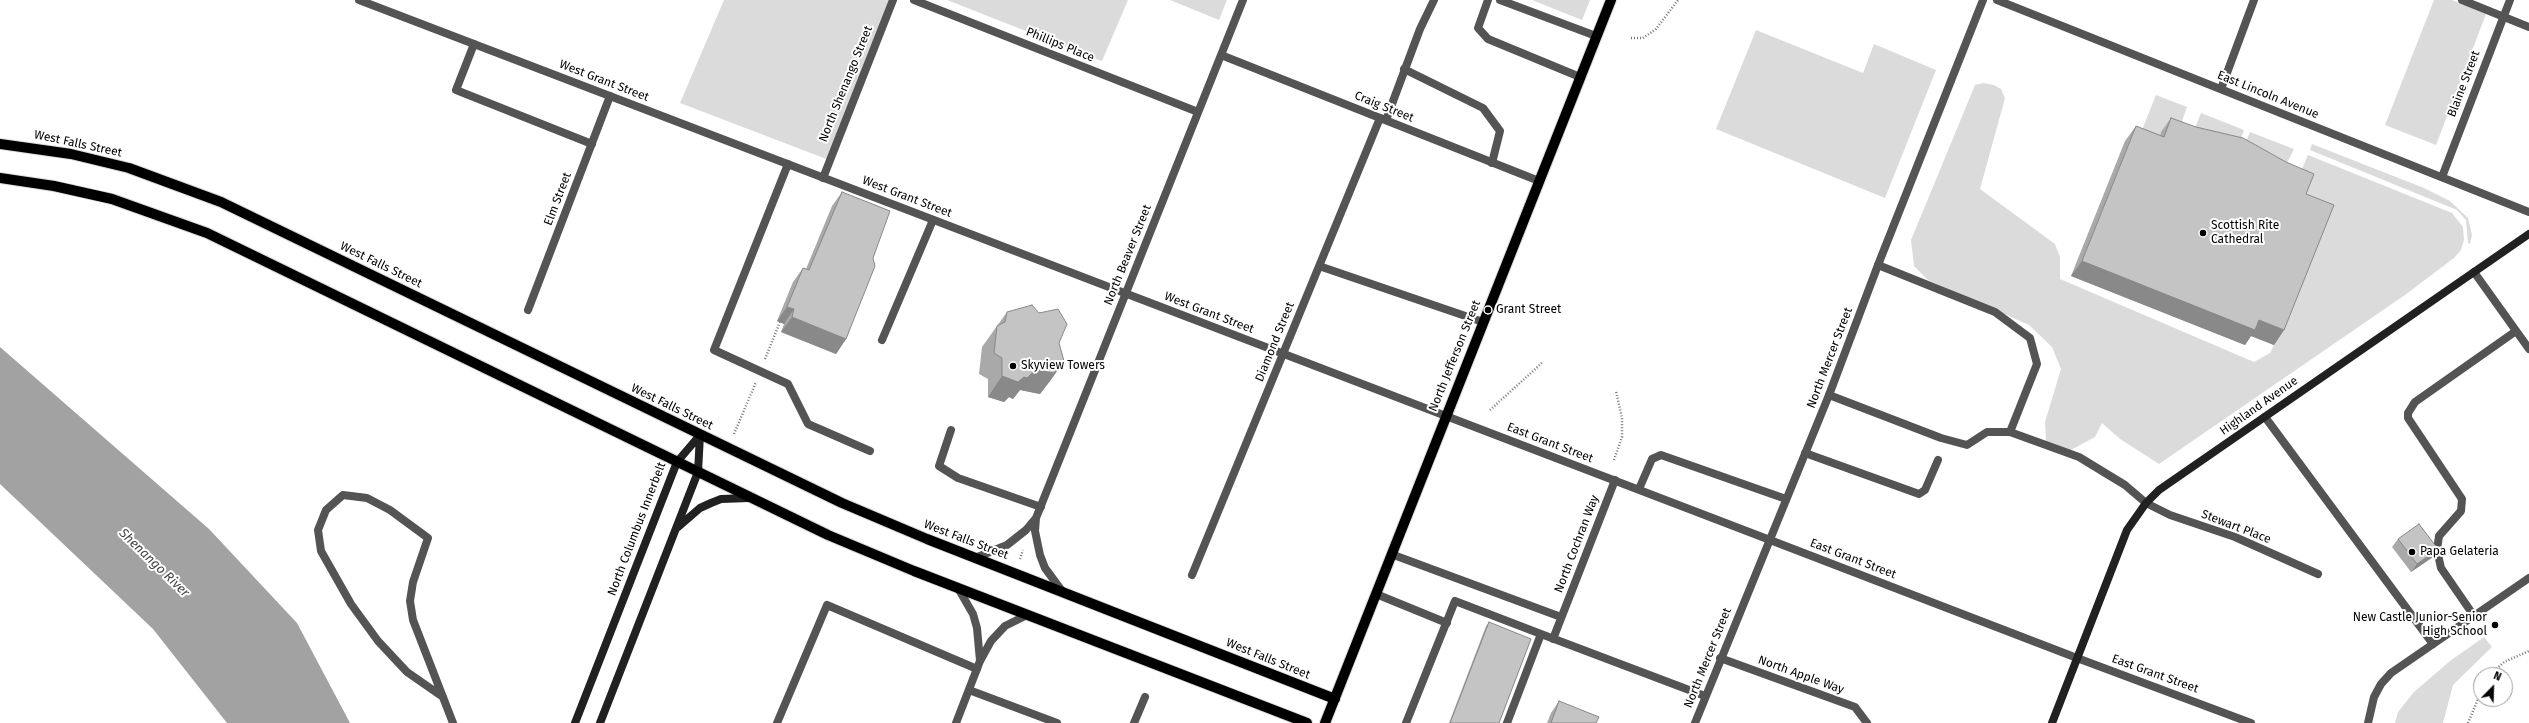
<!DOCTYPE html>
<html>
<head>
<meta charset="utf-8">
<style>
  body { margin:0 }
  #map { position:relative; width:2529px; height:723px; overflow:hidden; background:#fff; font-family:"Fira Sans",sans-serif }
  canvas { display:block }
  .north { position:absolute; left:2473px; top:667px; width:40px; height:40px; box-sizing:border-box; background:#fff; border:1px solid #999; border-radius:50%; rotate:23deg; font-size:11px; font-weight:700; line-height:16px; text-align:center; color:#000 }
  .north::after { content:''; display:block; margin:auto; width:14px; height:18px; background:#000; clip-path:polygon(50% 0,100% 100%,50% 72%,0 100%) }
</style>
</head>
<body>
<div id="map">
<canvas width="2529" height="723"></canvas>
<div class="north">N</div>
</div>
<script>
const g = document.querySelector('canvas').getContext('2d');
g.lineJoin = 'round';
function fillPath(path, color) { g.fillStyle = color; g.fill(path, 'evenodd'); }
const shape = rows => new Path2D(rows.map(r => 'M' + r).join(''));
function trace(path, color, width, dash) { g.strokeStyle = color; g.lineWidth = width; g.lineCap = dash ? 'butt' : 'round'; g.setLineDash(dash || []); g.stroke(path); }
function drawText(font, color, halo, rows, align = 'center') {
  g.font = font + ' "Fira Sans",sans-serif'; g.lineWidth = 4; g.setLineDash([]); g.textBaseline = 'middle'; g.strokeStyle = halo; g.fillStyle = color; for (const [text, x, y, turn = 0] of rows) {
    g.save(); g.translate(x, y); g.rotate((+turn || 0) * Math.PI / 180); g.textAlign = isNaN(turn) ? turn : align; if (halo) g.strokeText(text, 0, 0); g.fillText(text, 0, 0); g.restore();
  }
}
const green = shape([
  [724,0,893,0,829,160,680,103],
  [947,0,1128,0,1102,61],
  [1170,0,1227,0,1219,20],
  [1532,0,1590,0,1582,20],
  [2434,0,2452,0,2486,14,2436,145,2385,125],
  [1756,30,1863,73,1874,44,1936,70,1885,198,1716,129],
  [1983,83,1994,85,2001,89,2005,98,1980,189,2055,244,2060,257,2060,279,2254,362,2270,353,2274,345,2295,185,2308,155,2452,213,2463,227,2464,240,2461,250,2454,258,2405,295,2159,464,2120,439,2102,423,2095,437,2069,451,2046,441,2045,422,2061,369,2052,347,2029,325,1928,280,1914,266,1911,240,1975,85],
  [2156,95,2187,107,2180,127,2161,132,2153,152,2136,145],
  [2201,113,2244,130,2239,145,2193,133],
  [2250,132,2294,149,2284,169,2244,147],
  [2312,144,2424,188,2450,201,2468,218,2472,235,2470,244,2468,243,2466,220,2457,210,2310,150],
  [2484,637,2492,647,2453,685,2443,723,2395,723,2398,712,2414,692,2450,661]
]);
const water = shape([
  [0,347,209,529,297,623,350,723,227,723,153,629,0,484]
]);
const path = shape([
  [1631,38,1643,38,1656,29,1678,0],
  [765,359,780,322],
  [1490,410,1543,362],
  [734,434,756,382],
  [1614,460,1622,437,1622,418,1616,391],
  [1020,559,1023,550],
  [2490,675,2504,662,2529,651],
  [2468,723,2481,692]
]);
const service = shape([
  [1488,0,1478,28,1488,39,1580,77],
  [1500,0,1596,36],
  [2462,0,2529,27],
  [474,44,456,90,592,144],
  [1404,69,1483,108,1500,131,1492,163],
  [1386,120,1420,29,1434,0],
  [788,164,714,350,788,384,808,424,870,451],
  [1878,265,1995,312,2030,338,2037,364,2010,432],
  [1319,266,1483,322],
  [2474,272,2529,349],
  [882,340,933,220],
  [1829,395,1941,438,1967,445,1987,432,2010,432,2079,457,2125,485,2146,503],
  [2265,417,2433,644],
  [951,430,939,466,958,478,1041,507],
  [1805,453,1919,494,1925,490,1938,460],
  [1639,489,1652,459,1661,455,1786,499],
  [1391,554,1561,617],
  [1192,575,1380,118],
  [1376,594,1447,623],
  [2474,616,2441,568,2437,550,2439,536,2461,511,2462,499,2408,418,2408,413,2415,402,2516,331],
  [1541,634,1705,696],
  [1553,639,1615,480],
  [1720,658,1855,707,1867,723],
  [969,690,1057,723],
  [443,697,407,672,378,641,351,604,321,551,318,530,326,510,343,495,367,498,390,510,428,538,413,582,410,601,413,620,453,723],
  [777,723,827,605,977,669],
  [1134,723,1145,697],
  [1406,723,1455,601,1541,634,1507,723]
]);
const pedestrian = shape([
  [1770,540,2077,658]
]);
const minor = shape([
  [914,0,1198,112],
  [1997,0,2529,212],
  [1221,55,1539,181],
  [2221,89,2254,0],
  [2442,177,2510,0],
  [823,178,893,0],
  [528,310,610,96],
  [1446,416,1770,540],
  [2146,503,2170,515,2235,537,2318,574],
  [1036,518,1035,531,1040,555,1045,568,1062,591],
  [975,558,1007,545,1026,530,1036,518,1243,0],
  [958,588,973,614,977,628,980,661],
  [2077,658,2251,723],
  [956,723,980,661,991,641,1005,626,1027,615],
  [1695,723,1829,395,1878,265,1983,0],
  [2368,723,2374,697,2381,684,2391,673,2529,578]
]);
const tertiary = shape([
  [359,0,1446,416]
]);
const secondary = shape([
  [678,527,700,508,711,503,721,499,749,498],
  [575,723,677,462,700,435],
  [600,723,698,472,700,435],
  [2052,723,2127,530,2146,503,2159,490,2529,234]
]);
const primary = shape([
  [0,144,71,154,129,168,221,202,842,503,927,539,1335,699],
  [0,178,54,186,112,199,207,233,828,535,914,571,1307,723],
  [1325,723,1611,0]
]);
const wall = shape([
  [2171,118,2306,194,2284,330,2274,345,2251,336,2245,345,2071,276,2125,141,2136,126,2160,135,2161,132],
  [842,192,873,258,846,339,836,354,781,332,784,324,777,321,793,282,803,268,806,269,832,206],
  [1007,312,1059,343,1064,361,1050,381,1040,394,1020,390,1013,399,1009,397,1004,402,988,397,988,379,979,374,982,347],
  [2398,539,2438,549,2433,557,2411,572,2392,547],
  [1489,622,1499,723,1449,723,1486,626],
  [1559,701,1596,723,1547,723,1551,713]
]);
const shadedWall = shape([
  [2082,261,2259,320,2284,330,2274,345,2251,336,2245,345,2071,276],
  [787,307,794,309,784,324,777,321],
  [792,317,846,339,836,354,781,332],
  [1064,361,1050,381,1040,394,1020,390,1013,399,1009,397,1004,402,988,397,1002,376,1024,377,1035,370],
  [2438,549,2433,557,2411,572,2417,564]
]);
const building = shape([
  [2171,118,2196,127,2243,138,2286,162,2314,174,2306,194,2334,205,2284,330,2259,320,2255,330,2082,261,2136,126,2164,137,2171,118],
  [842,192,890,211,873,258,875,266,846,339,792,317,794,309,787,307,803,268,809,270,842,192],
  [1032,305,1039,313,1058,309,1067,324,1059,343,1064,361,1054,373,1035,370,1027,378,1024,377,1018,382,1002,376,1002,358,994,353,997,326,1005,322,1007,312,1032,305],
  [2419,524,2438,549,2417,564,2398,539,2419,524],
  [1489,622,1531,639,1499,723,1450,723,1489,622],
  [1559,701,1599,717,1596,723,1551,723,1559,701]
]);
const markers = [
  [2203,233,4,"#000"],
  [1488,310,4,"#000"],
  [1013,366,4,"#000"],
  [2412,552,4,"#000"],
  [2495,625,4,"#000"]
];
const streetNames = [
  ["Phillips Place",1060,45,22],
  ["West Grant Street",604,81,21],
  ["North Shenango Street",846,84,-68],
  ["Blaine Street",2464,84,-69],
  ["East Lincoln Avenue",2268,95,22],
  ["Craig Street",1384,107,22],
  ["West Falls Street",78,144,12],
  ["West Grant Street",907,197,21],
  ["Elm Street",558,199,-69],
  ["North Beaver Street",1128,255,-68],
  ["West Falls Street",381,265,26],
  ["West Grant Street",1209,313,21],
  ["Diamond Street",1275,342,-68],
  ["North Jefferson Street",1455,356,-68],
  ["North Mercer Street",1830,358,-69],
  ["Highland Avenue",2259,406,-35],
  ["West Falls Street",672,407,26],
  ["East Grant Street",1550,443,21],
  ["Stewart Place",2236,527,21],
  ["North Columbus Innerbelt",637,529,-69],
  ["West Falls Street",966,540,21],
  ["North Cochran Way",1577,544,-69],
  ["East Grant Street",1853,559,21],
  ["North Mercer Street",1708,658,-68],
  ["West Falls Street",1268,659,22],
  ["East Grant Street",2155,674,20],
  ["North Apple Way",1801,675,20]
];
const poiNames = [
  ["Scottish Rite",2211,226],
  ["Cathedral",2211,240],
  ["Grant Street",1496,310],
  ["Skyview Towers",1021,366],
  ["Papa Gelateria",2420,552],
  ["New Castle Junior-Senior",2487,618,"right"],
  ["High School",2487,632,"right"]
];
const waterNames = [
  ["Shenango River",154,563,44]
];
fillPath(green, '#dbdbdb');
fillPath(water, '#a2a2a2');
trace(primary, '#dbdbdb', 12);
trace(path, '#767676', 2.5, [1, 2]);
trace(service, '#545454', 8);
trace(pedestrian, '#545454', 8);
trace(minor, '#545454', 8);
trace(tertiary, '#545454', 8);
trace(secondary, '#212121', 8);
trace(primary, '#000', 10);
fillPath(wall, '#a9a9a9');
fillPath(shadedWall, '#898989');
fillPath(building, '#c4c4c4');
trace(building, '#898989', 1);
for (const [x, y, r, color] of markers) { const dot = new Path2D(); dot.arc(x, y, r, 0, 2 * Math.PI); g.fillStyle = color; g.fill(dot); trace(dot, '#fff', 1.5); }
drawText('12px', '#000', '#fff', streetNames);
drawText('12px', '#000', '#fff', poiNames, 'left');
drawText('italic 13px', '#434343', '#fff', waterNames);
</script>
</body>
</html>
